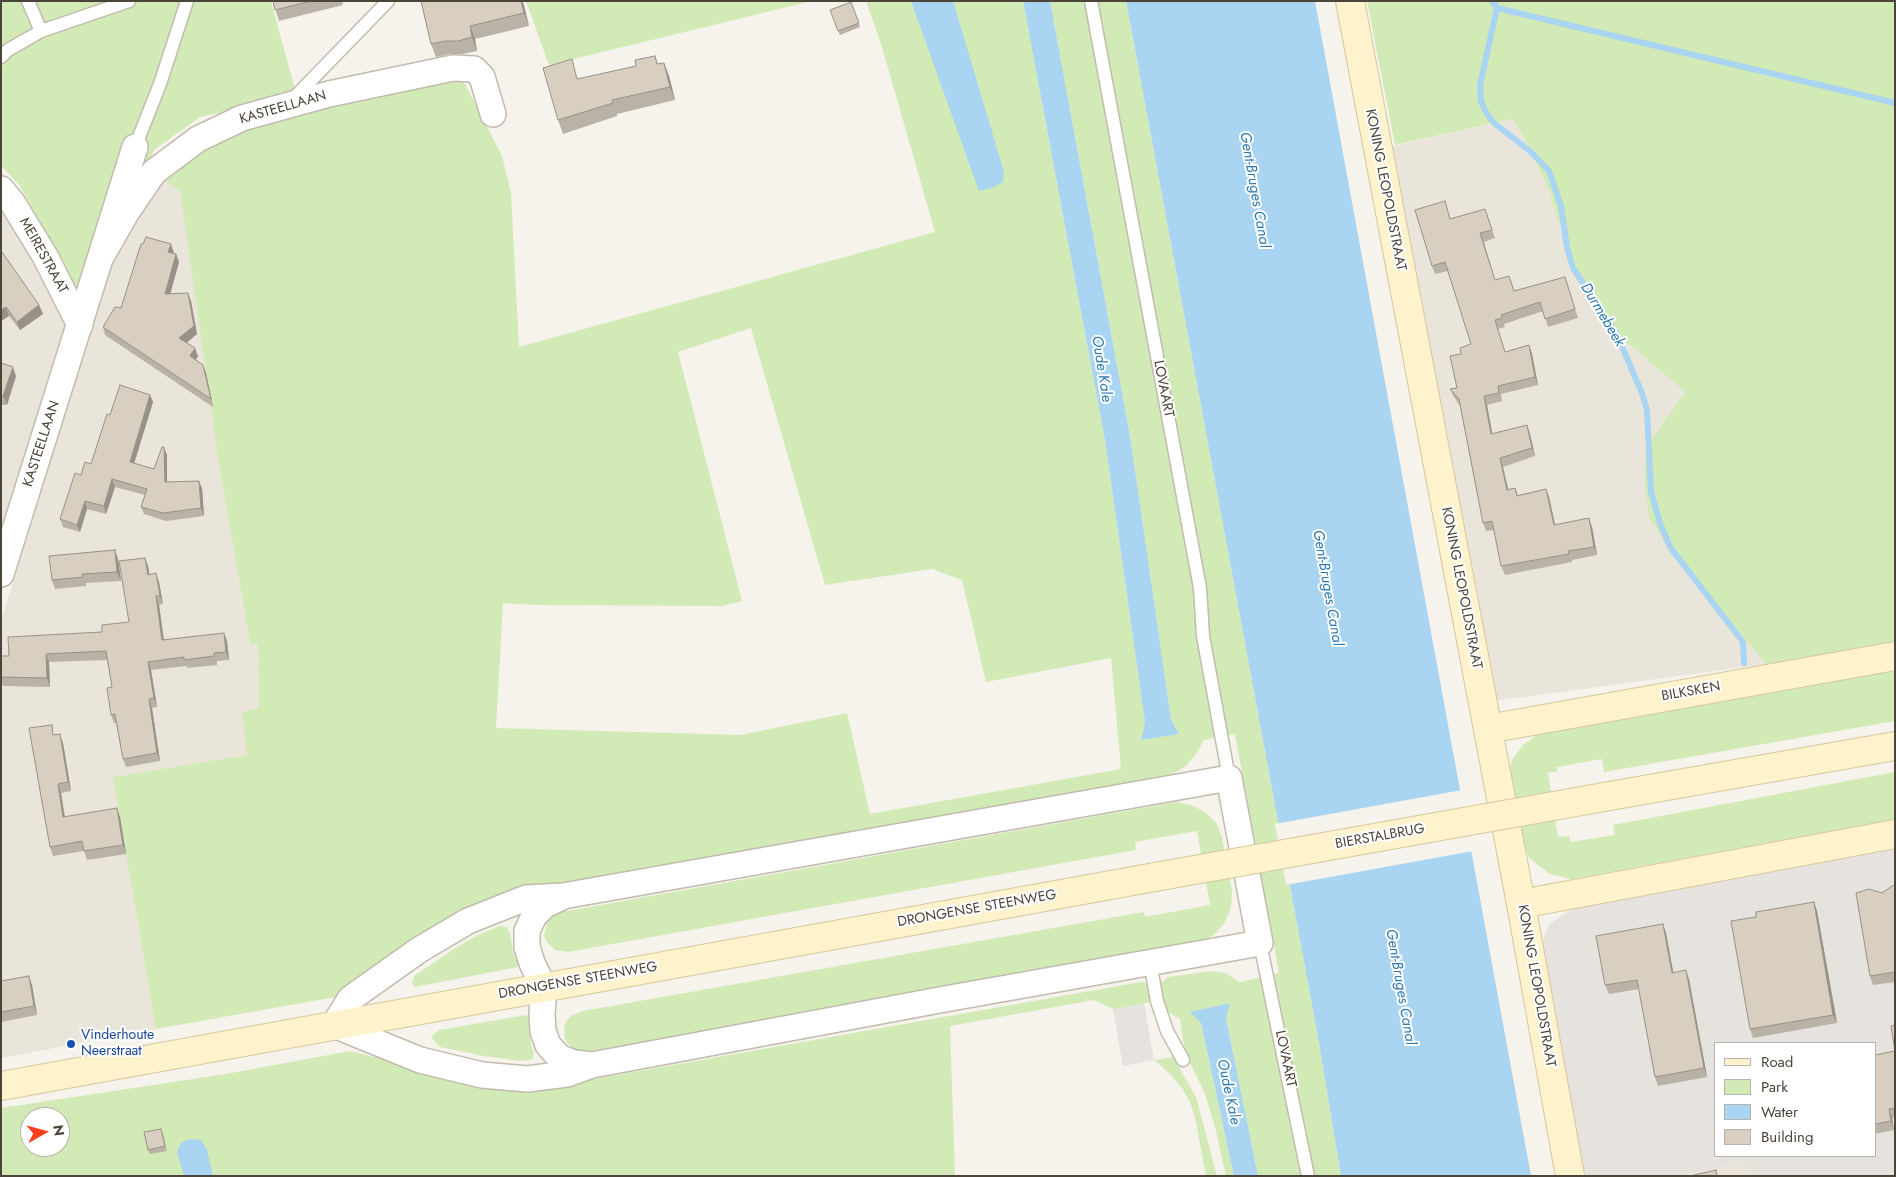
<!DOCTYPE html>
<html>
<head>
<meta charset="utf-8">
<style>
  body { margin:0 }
  #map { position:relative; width:1896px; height:1177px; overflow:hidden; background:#f6f3ec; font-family:Jost,sans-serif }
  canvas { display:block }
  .frame { position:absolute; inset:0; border:2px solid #4b4439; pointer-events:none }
  .legend { position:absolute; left:1714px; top:1042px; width:162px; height:115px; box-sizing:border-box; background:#fff; border:1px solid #b7b4b0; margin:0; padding:6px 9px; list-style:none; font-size:15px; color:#4b4439 }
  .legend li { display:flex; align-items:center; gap:10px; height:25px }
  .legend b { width:25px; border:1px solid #b7b4b0 }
  .north { position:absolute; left:20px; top:1107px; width:50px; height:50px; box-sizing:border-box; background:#fff; border:1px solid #b7b4b0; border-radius:50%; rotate:83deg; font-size:14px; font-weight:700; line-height:20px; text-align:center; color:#4b4439 }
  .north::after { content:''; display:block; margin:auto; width:18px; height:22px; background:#fc3f1d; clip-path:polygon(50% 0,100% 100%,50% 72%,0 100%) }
</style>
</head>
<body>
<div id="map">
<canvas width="1896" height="1177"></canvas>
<div class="frame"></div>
<ul class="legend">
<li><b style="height:6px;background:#fff3cd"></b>Road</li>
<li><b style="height:14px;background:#d2eab5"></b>Park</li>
<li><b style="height:14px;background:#a9d4f2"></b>Water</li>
<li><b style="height:14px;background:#d8cfc1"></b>Building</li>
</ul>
<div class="north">N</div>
</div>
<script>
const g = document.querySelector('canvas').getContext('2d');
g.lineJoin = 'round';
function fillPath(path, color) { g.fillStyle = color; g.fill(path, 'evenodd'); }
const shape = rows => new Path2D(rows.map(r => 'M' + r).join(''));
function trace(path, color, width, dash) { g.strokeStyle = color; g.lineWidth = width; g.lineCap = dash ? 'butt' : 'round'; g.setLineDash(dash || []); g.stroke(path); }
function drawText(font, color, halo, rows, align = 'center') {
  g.font = font + ' Jost,sans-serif'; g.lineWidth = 4; g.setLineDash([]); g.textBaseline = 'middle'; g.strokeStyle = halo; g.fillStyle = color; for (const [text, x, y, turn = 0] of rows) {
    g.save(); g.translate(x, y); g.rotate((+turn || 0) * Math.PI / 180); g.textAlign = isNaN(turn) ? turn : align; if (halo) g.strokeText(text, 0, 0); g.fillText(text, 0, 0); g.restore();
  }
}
const residential = shape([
  [1512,119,1522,133,1550,193,1573,268,1616,333,1685,392,1645,448,1649,518,1678,558,1766,664,1480,703,1377,150],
  [145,171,180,189,218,458,250,644,258,643,259,708,242,712,248,755,114,777,156,1029,1,1058,1,621,101,298],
  [1,204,69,319,1,532],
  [1746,1161,1750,1176,1680,1176]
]);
const industrial = shape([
  [1895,849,1895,1176,1750,1176,1746,1161,1680,1176,1581,1176,1543,955,1543,940,1549,925,1560,916,1574,909],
  [1715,1043,1875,1043,1875,1156,1715,1156],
  [1144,1003,1154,1060,1123,1066,1113,1009]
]);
const green = shape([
  [1,1,271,1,297,97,200,117,154,150,101,298,76,287,20,186,1,165],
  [526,1,812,1,549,65],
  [866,1,1023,1,1105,440,1145,722,1141,739,1179,734,1171,719,1130,436,1050,1,1126,1,1318,1037,1341,1176,1258,1176,1226,1018,1229,1003,1191,1012,1201,1023,1234,1176,1226,1176,1215,1127,1204,1091,1185,1053,1180,1019,1164,1010,1160,989,1162,982,1168,977,1211,971,1225,973,1240,982,1279,973,1235,734,1204,740,1196,754,1186,766,1173,774,527,891,453,921,336,997,156,1029,113,777,247,755,242,712,259,708,258,644,250,644,218,458,180,190,164,181,183,158,273,116,456,76,465,84,502,156,511,193,519,347,935,232,882,47],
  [751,328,825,585,932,569,962,580,986,682,1111,658,1121,769,870,814,847,713,741,735,496,728,503,603,535,605,722,606,742,601,678,352],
  [1367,1,1895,1,1895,642,1766,664,1678,558,1649,518,1645,485,1645,448,1685,392,1616,333,1573,268,1550,193,1522,133,1512,119,1395,145],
  [1895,670,1895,721,1604,772,1602,759,1557,767,1557,771,1548,773,1558,837,1569,836,1571,842,1615,835,1613,825,1895,772,1895,819,1571,879,1550,874,1529,858,1523,844,1508,778,1512,760,1523,745,1537,735,1563,727],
  [1176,802,1191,805,1205,812,1216,823,1222,837,1232,891,1231,907,1225,922,1215,934,1202,942,587,1052,574,1050,565,1040,564,1027,566,1021,571,1016,583,1011,1144,912,1145,917,1210,905,1197,831,1135,842,1136,850,568,952,555,950,546,941,544,935,547,922,556,913],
  [500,926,507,927,510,933,513,952,518,963,518,967,415,987,412,983,414,976,454,949,478,935],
  [1141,982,1146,983,1149,987,1152,1002,1113,1009,1094,1000,950,1026,955,1176,1,1176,1,1108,226,1074,350,1051,461,1078,577,1082],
  [30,1117,60,1117,60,1147,30,1147],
  [527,1015,529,1020,531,1045,534,1054,533,1058,530,1060,520,1061,484,1056,440,1047,431,1037,439,1030],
  [1173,1057,1196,1097,1217,1176,1206,1176,1195,1117,1189,1100,1182,1088,1168,1072,1154,1060]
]);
const water = shape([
  [911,1,953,1,1004,172,1003,182,992,188,979,191],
  [1023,1,1050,1,1130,436,1171,719,1179,734,1141,740,1145,722,1105,440],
  [1126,1,1315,1,1531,1176,1341,1176,1318,1037],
  [1230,1003,1226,1018,1258,1176,1234,1176,1201,1023,1190,1012],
  [189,1139,201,1140,207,1150,213,1176,184,1176,177,1152,181,1143]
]);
const pier = shape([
  [1462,790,1473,851,1286,885,1275,824]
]);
const stream = shape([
  [1492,1,1497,8,1480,85,1481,101,1487,114,1494,123,1531,152,1549,171,1561,206,1567,247,1573,268,1616,333,1642,393,1647,410,1651,492,1660,523,1670,547,1743,642,1744,663],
  [1497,8,1895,103]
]);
const lane = shape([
  [28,1,41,31],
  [1091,1,1200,588,1203,636,1229,778],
  [1,57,8,50,41,31,129,1],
  [291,101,388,1],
  [135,147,160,84,187,1],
  [1260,943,1308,1176],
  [1150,962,1157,1001,1167,1031,1183,1060]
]);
const street = shape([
  [1,189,12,202,45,256,80,325],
  [101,257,126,213,154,172,198,139,242,118,329,94,453,68,474,69,482,77,493,114],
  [1,574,135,147],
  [1229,778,1260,943,945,999,592,1065,567,1074,527,1079,482,1075,420,1060,334,1025,350,999,419,950,468,921,526,898,563,896,1229,778],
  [562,897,545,905,534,916,527,931,527,947,532,963,544,987,542,1014,543,1031,548,1045,559,1057,574,1063,592,1065]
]);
const secondary = shape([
  [1350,1,1521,904,1570,1176],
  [1488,729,1895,656],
  [1604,797,1895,746],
  [1521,904,1895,834],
  [1,1086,1155,877]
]);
const secondaryBridge = shape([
  [1155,877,1604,797]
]);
const wall = shape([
  [273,1,342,1,343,5,279,21],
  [421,1,522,1,529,26,475,39,477,51,463,54,450,54,436,57,431,44],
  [851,2,860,27,840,35,830,10],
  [655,56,658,64,664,63,669,76,675,100,617,114,617,116,563,134,558,120,578,79,636,66],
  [1445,201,1450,219,1485,209,1495,238,1484,242,1495,280,1514,291,1565,277,1578,318,1548,327,1543,311,1504,324,1505,327,1498,329,1505,352,1529,345,1532,354,1538,385,1501,394,1502,401,1487,405,1492,434,1527,425,1530,434,1535,456,1503,467,1508,489,1515,488,1518,495,1546,489,1549,497,1555,525,1592,527,1597,555,1572,560,1572,562,1505,575,1501,566,1494,530,1486,531,1483,523,1460,406,1454,397,1450,389,1457,388,1461,354,1471,344,1448,271,1435,274,1432,266],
  [143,244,171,244,173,254,176,254,179,262,170,294,191,301,197,334,187,343,198,356,196,360,203,365,206,373,213,407,105,335,103,327,121,308],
  [1,252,39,305,43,314,20,330,9,316,1,321],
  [1,363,16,376,7,405,1,405],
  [150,395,153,402,134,464,154,469,167,455,167,482,202,488,204,516,166,521,144,514,141,507,145,495,115,487,106,514,87,509,80,532,63,527,60,519,81,475,91,464,110,415],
  [145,558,148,566,149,574,159,582,163,604,159,605,164,640,227,641,229,660,217,661,217,665,187,668,187,666,151,670,157,707,152,708,160,761,126,767,123,759,116,723,114,723,111,715,112,687,107,660,49,662,50,687,3,686,2,684,1,684,1,656,9,656,102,632,129,622],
  [118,559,121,581,86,583,86,586,55,589,52,580],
  [55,735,63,743,71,791,61,793,65,817,120,817,126,854,87,860,84,851,53,856,50,847],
  [1895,885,1895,982,1873,985,1870,976,1882,893],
  [1814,902,1817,911,1837,1023,1753,1038,1750,1029,1756,917],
  [1663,924,1666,933,1673,972,1689,979,1707,1077,1658,1086,1655,1077,1639,989,1609,994,1605,985],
  [1,981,32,985,37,1015,1,1022],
  [1895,1051,1895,1117,1892,1118,1894,1130,1875,1134,1875,1055],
  [163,1134,167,1151,150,1154,148,1150]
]);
const shadedWall = shape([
  [521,1,522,1,524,5,529,26,524,13],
  [470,26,475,39,477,51,472,37],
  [664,63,669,76,675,100,670,87],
  [171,244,174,253,171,260,168,252],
  [176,254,179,262,168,302,165,294],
  [188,293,191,301,197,334,182,346,179,338],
  [39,305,43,314,20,330,17,322],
  [6,307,9,316,1,321,1,310],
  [1529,345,1532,354,1538,385,1535,377],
  [195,348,198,356,193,364,190,356],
  [203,365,206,373,213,407,211,399],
  [13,367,16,376,7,405,3,396],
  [150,395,153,402,132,470,130,462],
  [1484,396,1487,405,1494,443,1491,434],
  [1527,425,1530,434,1535,456,1532,448],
  [164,447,167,455,167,490,165,482],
  [1500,458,1503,467,1510,498,1507,490],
  [112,479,115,487,106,514,104,506],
  [199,481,202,488,204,516,201,508],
  [1546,489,1549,497,1557,534,1554,525],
  [85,501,87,509,80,532,77,525],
  [1589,518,1592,527,1597,555,1594,547],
  [115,550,118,559,121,581,117,572],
  [145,558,148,566,151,583,148,575],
  [156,573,159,582,163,604,160,596],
  [156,596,159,605,165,649,162,640],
  [224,633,227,641,229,660,226,652],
  [46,654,49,662,50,687,47,678],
  [148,662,151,670,157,707,154,698],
  [149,699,152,708,160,761,157,753],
  [60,734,63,743,71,791,68,782],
  [58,784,61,793,66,826,63,817],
  [117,808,120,817,126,854,123,845],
  [1814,902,1817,911,1837,1023,1833,1015],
  [1663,924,1666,933,1675,982,1672,973],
  [1686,970,1689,979,1707,1077,1704,1068],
  [29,976,32,985,37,1015,34,1006],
  [1889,1109,1892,1118,1894,1130,1891,1121]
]);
const building = shape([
  [273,1,311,1,275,10,273,1],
  [421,1,521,1,524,13,470,26,472,37,458,41,445,41,431,44,421,1],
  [851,2,859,23,838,31,830,10,851,2],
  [655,56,657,64,664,63,670,87,612,100,613,103,558,120,543,68,572,59,577,79,636,66,635,60,655,56],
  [1445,201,1450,219,1485,209,1492,230,1480,233,1495,280,1509,276,1514,291,1565,277,1575,309,1545,319,1540,302,1501,315,1502,318,1495,320,1505,352,1529,345,1535,377,1498,386,1499,393,1484,396,1491,434,1527,425,1532,448,1500,458,1507,490,1515,488,1517,496,1546,489,1554,525,1589,518,1594,547,1568,551,1569,554,1501,566,1492,521,1483,523,1459,399,1450,389,1457,388,1450,356,1461,354,1460,348,1471,344,1445,262,1432,266,1415,210,1445,201],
  [146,237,171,244,168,252,176,254,165,294,188,293,194,326,179,338,195,348,190,356,203,365,211,399,103,327,115,307,121,308,141,244,143,244,146,237],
  [1,252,2,252,39,305,17,322,6,307,1,310,1,252],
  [1,363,13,367,3,396,1,396,1,363],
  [120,385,150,395,130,462,154,469,162,447,164,447,165,482,199,481,201,508,163,513,141,507,147,489,112,479,104,506,85,501,77,525,60,519,75,473,81,475,85,462,91,464,107,414,110,415,120,385],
  [115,550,117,572,82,574,83,577,52,580,49,556,115,550],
  [145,558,148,575,156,573,160,596,156,596,162,640,224,633,226,652,214,653,214,656,184,660,184,657,148,662,154,698,149,699,157,753,123,759,115,714,111,715,107,688,112,687,106,651,46,654,47,678,1,677,1,656,9,656,8,637,102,632,102,625,129,622,119,561,145,558],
  [52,725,53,735,60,734,68,782,58,784,63,817,117,808,123,845,84,851,82,841,50,847,29,728,52,725],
  [1895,885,1895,972,1870,976,1856,893,1869,889,1882,893,1892,886,1895,885],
  [1814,902,1833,1015,1750,1029,1731,921,1756,917,1756,912,1814,902],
  [1663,924,1672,973,1686,970,1704,1068,1655,1077,1637,980,1605,985,1596,936,1663,924],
  [29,976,34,1006,1,1012,1,981,29,976],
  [1895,1025,1895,1051,1891,1026,1895,1025],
  [1895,1051,1895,1108,1889,1109,1891,1121,1875,1124,1875,1055,1895,1051],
  [161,1129,165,1146,148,1150,144,1132,161,1129],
  [1716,1170,1717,1176,1695,1176,1694,1175,1716,1170]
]);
const markers = [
  [71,1044,5,"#1a4fb4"]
];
const streetNames = [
  ["KASTEELLAAN",283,108,-16],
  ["KONING LEOPOLDSTRAAT",1385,190,79],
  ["MEIRESTRAAT",43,256,61],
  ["LOVAART",1163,389,79],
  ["KASTEELLAAN",42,444,-72],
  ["KONING LEOPOLDSTRAAT",1461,588,79],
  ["BILKSKEN",1691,692,-10],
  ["BIERSTALBRUG",1380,837,-10],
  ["DRONGENSE STEENWEG",977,909,-10],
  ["DRONGENSE STEENWEG",578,981,-10],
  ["KONING LEOPOLDSTRAAT",1536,986,80],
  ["LOVAART",1285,1059,78]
];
const transitNames = [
  ["Vinderhoute",81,1036],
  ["Neerstraat",81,1052]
];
const waterNames = [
  ["Gent-Bruges Canal",1254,190,80],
  ["Durmebeek",1602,315,59],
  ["Oude Kale",1101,369,81],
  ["Gent-Bruges Canal",1327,588,80],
  ["Gent-Bruges Canal",1400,987,80],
  ["Oude Kale",1228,1092,78]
];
fillPath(residential, '#eae5da');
fillPath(industrial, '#e6e2dd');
fillPath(green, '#d2eab5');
fillPath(water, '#a9d4f2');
fillPath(pier, '#f6f3ec');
trace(stream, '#a9d4f2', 6);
trace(lane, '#c2bbae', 15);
trace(street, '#c2bbae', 28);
trace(secondary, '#d6c79b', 30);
trace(lane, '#fff', 12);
trace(street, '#fff', 25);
trace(secondary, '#fff3cd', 28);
trace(secondaryBridge, '#d6c79b', 30, []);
trace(secondaryBridge, '#fff3cd', 28);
fillPath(wall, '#bab2a6');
fillPath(shadedWall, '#979187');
fillPath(building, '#d8cfc1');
trace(building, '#979187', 1);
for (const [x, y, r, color] of markers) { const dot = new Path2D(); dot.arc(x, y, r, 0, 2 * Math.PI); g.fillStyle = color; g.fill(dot); trace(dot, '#fff', 2); }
drawText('14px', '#4b4439', '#fff', streetNames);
drawText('14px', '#164399', '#fff', transitNames, 'left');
drawText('italic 15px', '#2e7ab2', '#fff', waterNames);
</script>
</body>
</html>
